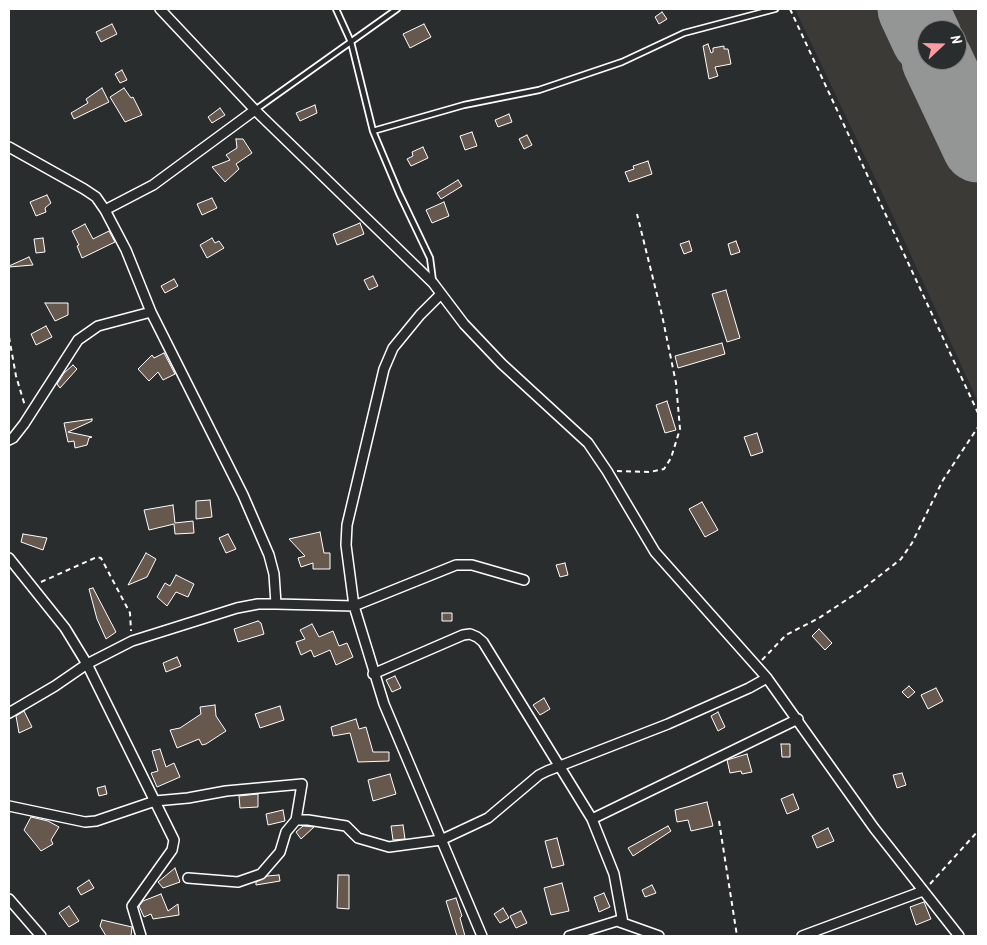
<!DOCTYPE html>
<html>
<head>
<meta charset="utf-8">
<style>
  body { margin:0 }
  #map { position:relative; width:987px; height:945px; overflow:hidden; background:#2a2d2e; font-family:Kalam,sans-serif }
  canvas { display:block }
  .frame { position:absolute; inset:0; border:10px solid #fff; pointer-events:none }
  .north { position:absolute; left:917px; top:20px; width:50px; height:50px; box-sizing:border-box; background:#2a2d2e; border:1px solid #7f8182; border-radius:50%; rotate:69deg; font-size:14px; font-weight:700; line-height:20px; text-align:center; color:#fff }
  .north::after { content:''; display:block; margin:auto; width:18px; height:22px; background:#ff9aa2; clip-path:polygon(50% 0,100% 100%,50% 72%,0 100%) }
</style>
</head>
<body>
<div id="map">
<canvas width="987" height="945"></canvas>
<div class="frame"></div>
<div class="north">N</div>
</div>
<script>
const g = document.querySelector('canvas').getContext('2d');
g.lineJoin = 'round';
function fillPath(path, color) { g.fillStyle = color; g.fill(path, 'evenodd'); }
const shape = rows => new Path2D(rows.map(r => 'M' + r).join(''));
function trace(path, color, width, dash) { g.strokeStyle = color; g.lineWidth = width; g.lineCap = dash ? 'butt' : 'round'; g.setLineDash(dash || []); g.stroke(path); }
const built = shape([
  [795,9,978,9,978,402,893,216],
  [927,30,957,30,957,60,927,60]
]);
const runway = shape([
  [913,9,927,39],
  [937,60,978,147]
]);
const building = shape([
  [662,12,667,19,659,24,655,17,662,12],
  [112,24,117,34,101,42,96,32,112,24],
  [424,24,431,37,410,48,403,34,424,24],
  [708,44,711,53,713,52,713,48,724,46,724,49,728,49,731,64,715,67,718,76,709,79,703,46,708,44],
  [122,70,127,80,120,83,115,74,122,70],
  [102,88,109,102,74,119,71,113,88,103,86,99,102,88],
  [124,88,131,98,133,97,142,115,125,122,110,97,124,88],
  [315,105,317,113,300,121,296,113,315,105],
  [220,108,225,115,212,123,208,117,220,108],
  [509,114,512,122,498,127,495,120,509,114],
  [472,132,477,146,465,150,460,136,472,132],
  [527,135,532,145,524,149,519,139,527,135],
  [236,139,243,139,252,153,236,164,239,169,225,182,212,167,230,160,226,155,237,148,236,139],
  [423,147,428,158,411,166,407,159,413,156,412,152,423,147],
  [648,161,652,174,629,182,625,172,634,169,633,166,648,161],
  [458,180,462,186,441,199,437,193,458,180],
  [47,195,51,203,45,208,46,212,36,216,30,202,47,195],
  [212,198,217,208,202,215,197,204,212,198],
  [444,202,449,216,432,223,426,210,444,202],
  [360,223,364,234,337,245,333,234,360,223],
  [85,224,93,239,109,231,115,242,82,258,77,246,79,245,72,231,85,224],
  [43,238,45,252,36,253,34,239,43,238],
  [212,238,215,243,219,241,224,248,207,258,200,245,212,238],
  [689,241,692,251,684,254,680,244,689,241],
  [736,241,740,252,731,255,728,244,736,241],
  [29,257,33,265,9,267,9,266,29,257],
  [373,276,378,286,369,290,364,280,373,276],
  [174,279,178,286,165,293,161,286,174,279],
  [726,290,740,338,727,342,712,294,726,290],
  [45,303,68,303,68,315,55,321,45,303],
  [46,326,52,337,36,345,31,334,46,326],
  [722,343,725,354,678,368,675,356,722,343],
  [164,353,175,374,163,380,158,372,149,381,138,369,152,355,154,358,164,353],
  [73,365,77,369,60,388,57,384,64,373,73,365],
  [667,401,676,430,665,433,656,405,667,401],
  [92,419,92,421,68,432,92,437,89,438,87,445,75,448,74,441,68,442,64,423,92,419],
  [757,433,763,452,751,456,744,437,757,433],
  [210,500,212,517,196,519,196,501,210,500],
  [702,502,718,530,705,537,689,509,702,502],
  [173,505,175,523,193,521,194,533,175,534,174,524,149,530,144,510,173,505],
  [320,532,324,553,330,553,330,569,313,569,313,563,301,567,298,558,305,556,289,539,320,532],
  [23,534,47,538,43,550,21,542,23,534],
  [228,534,236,549,226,553,219,538,228,534],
  [146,553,156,559,147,577,128,585,146,553],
  [565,563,568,575,560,577,556,565,565,563],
  [176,575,194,584,188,597,176,592,167,606,157,597,165,583,170,586,176,575],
  [93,588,116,632,106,639,97,619,89,589,93,588],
  [442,613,452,613,452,621,442,621,442,613],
  [258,621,261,623,264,634,238,642,234,629,258,621],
  [312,624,319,637,333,631,339,646,347,643,353,657,336,665,330,650,314,657,311,650,301,655,296,642,305,639,300,630,312,624],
  [819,629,832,643,825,650,812,636,819,629],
  [177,657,181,666,166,672,163,663,177,657],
  [395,676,401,688,392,692,386,680,395,676],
  [909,686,915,692,908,698,902,692,909,686],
  [936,688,943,701,928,709,921,695,936,688],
  [544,698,550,709,540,715,533,705,544,698],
  [215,705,216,716,226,731,206,744,202,745,199,739,177,748,170,730,180,728,201,714,200,707,215,705],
  [280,706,284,720,260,728,255,714,280,706],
  [24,711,32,727,19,733,16,716,24,711],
  [718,712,725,727,718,731,711,716,718,712],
  [356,719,359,729,366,727,373,752,389,752,389,761,358,762,350,733,333,736,331,727,356,719],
  [781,744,790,744,790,757,782,757,781,744],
  [160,749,166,767,174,763,180,777,157,787,151,773,158,771,152,751,160,749],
  [747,754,752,772,742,774,741,771,730,773,727,760,747,754],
  [902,773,906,785,897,788,893,775,902,773],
  [390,774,396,794,373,801,368,780,390,774],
  [105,786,107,794,99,796,97,788,105,786],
  [258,794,258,807,240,808,239,796,258,794],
  [793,794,799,809,787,814,781,799,793,794],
  [707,802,713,826,691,831,688,820,677,822,675,810,707,802],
  [283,810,285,821,268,825,266,814,283,810],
  [31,817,48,821,59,827,51,840,53,844,41,851,24,830,31,817],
  [403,825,405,839,393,840,391,826,403,825],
  [303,826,314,827,301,839,296,832,303,826],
  [668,826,671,831,633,856,628,848,668,826],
  [828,828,834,841,817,848,812,836,828,828],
  [557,838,564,865,552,868,545,841,557,838],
  [175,868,180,882,163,888,158,882,175,868],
  [279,875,280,881,256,885,256,882,267,876,279,875],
  [338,875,349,875,349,909,337,908,338,875],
  [89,880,94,888,81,895,77,888,89,880],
  [562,883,569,911,551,915,544,888,562,883],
  [652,885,656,893,645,897,642,890,652,885],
  [604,893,610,907,599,912,594,897,604,893],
  [161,894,168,911,178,904,179,915,153,919,151,914,144,917,139,906,143,901,161,894],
  [456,898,462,916,460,918,465,936,457,936,446,901,456,898],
  [924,902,931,919,916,925,910,907,924,902],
  [69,906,79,921,69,927,59,913,69,906],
  [503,908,509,918,500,923,494,914,503,908],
  [521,911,527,923,516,928,510,916,521,911],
  [102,920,132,927,131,936,106,936,100,926,102,920]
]);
const path = shape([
  [790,9,978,413],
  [9,337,16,376,25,406],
  [617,471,650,472,664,469,671,458,680,429,676,383,662,315,637,214],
  [41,582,97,557,101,558,130,613,131,631],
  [762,660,786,635,819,618,860,591,901,559,912,543,943,480,978,427],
  [719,821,737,936],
  [930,884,978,831]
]);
const service = shape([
  [336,9,351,42,373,131,399,193,430,258,433,281],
  [255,110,397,9],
  [373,131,464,105,539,90,622,62,684,33,775,9]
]);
const minor = shape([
  [160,9,255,110,433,283,464,324,502,364,588,443,607,471,655,552,767,678,874,828,959,936],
  [9,147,84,189,96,197,105,210,153,185,255,110],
  [105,210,126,250,151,312,243,495,269,555,274,574,276,604,354,606,384,704,482,936],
  [441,294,420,315,393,348,384,369,347,525,346,545,354,606,456,565,472,565,524,580],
  [9,440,13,438,24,424,78,340,98,326,151,312],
  [9,558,65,628,87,664,174,840,172,850,132,906,141,936],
  [373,674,463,635,470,634,477,637,483,642,592,819,798,719],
  [9,713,55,686,87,664,132,641,237,608,258,604,276,604],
  [9,806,85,822,96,821,155,801,188,798,226,791,302,784,296,820,286,832,280,852,261,874,238,882,188,878],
  [592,819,614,874,623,923],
  [296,820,308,820,346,826,358,838,389,847,441,840,488,818,539,775,547,771,668,724,749,688,767,678],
  [9,899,41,936],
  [569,936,617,921,659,936],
  [802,936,923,891]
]);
fillPath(built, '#3c3a37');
trace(runway, '#949696', 71);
fillPath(building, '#66584d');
trace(building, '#fff', 1);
trace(service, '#fff', 8);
trace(minor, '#fff', 12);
trace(path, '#fff', 2, [5, 4]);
trace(service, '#2a2d2e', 4.5);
trace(minor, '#2a2d2e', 9);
</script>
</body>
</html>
